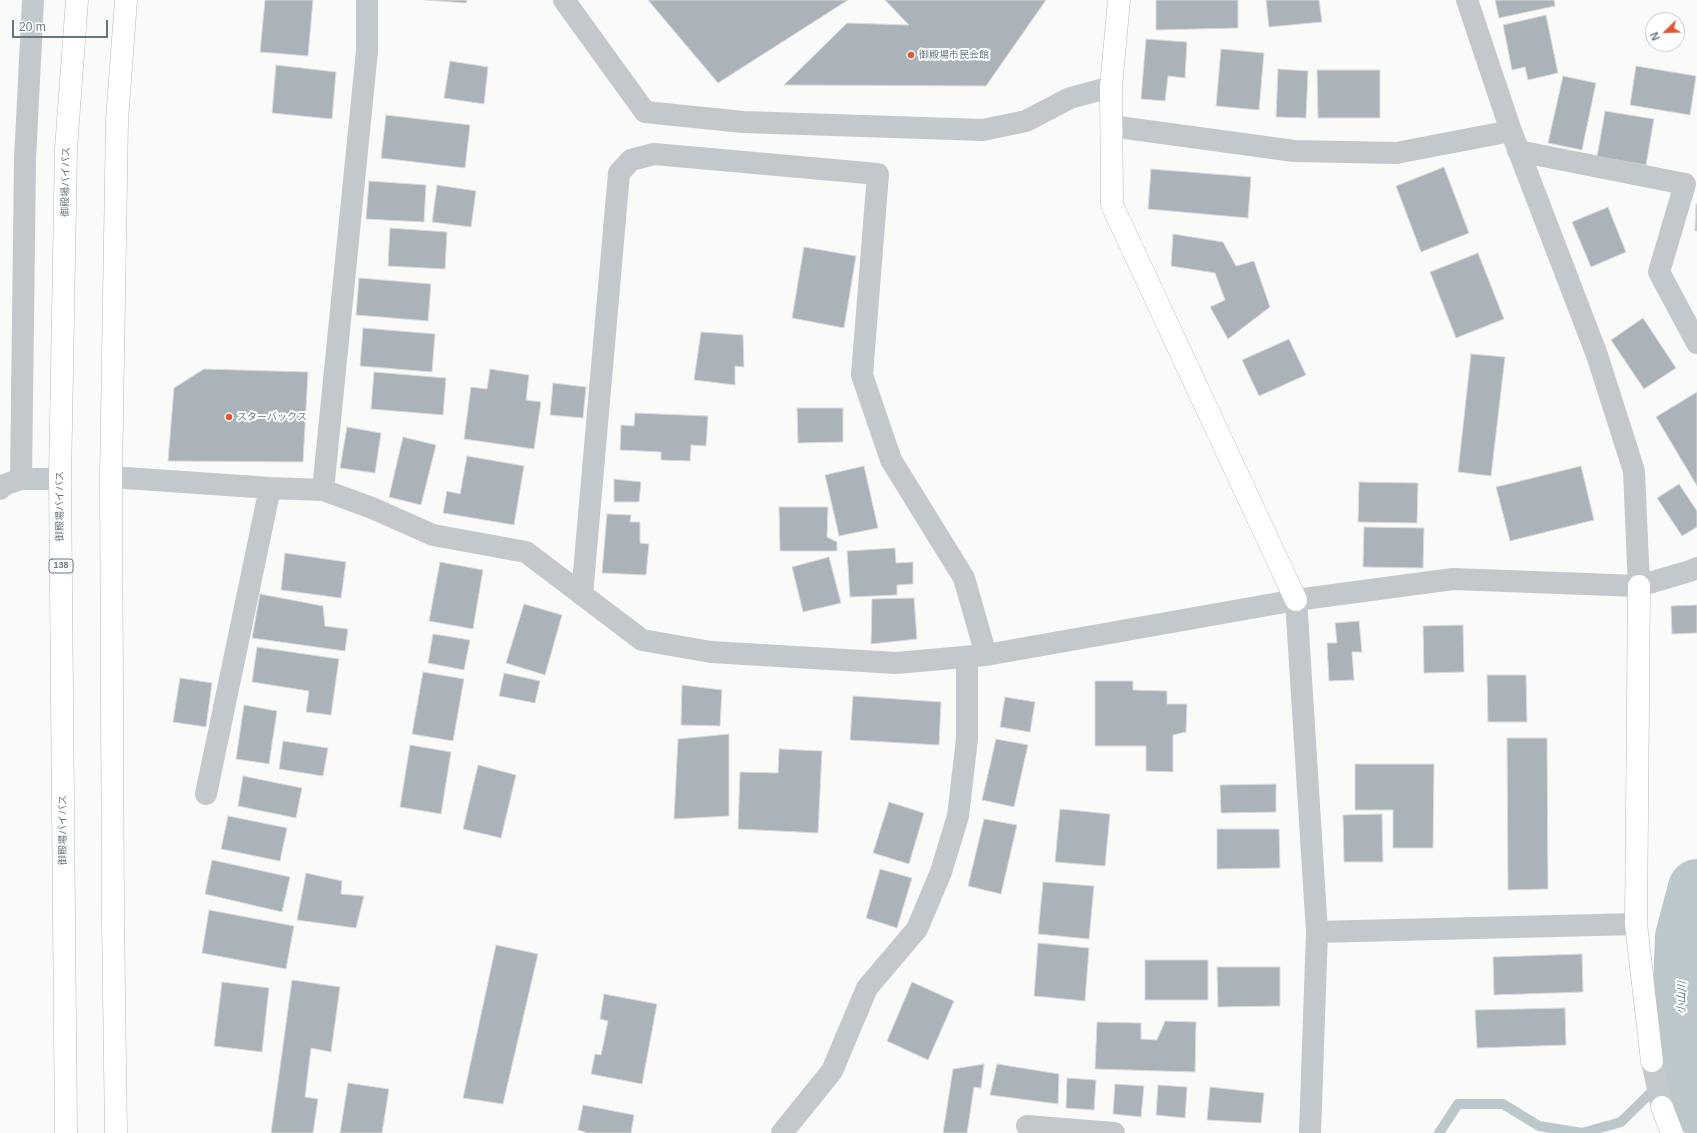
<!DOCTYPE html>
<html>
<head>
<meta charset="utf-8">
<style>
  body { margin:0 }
  #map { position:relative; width:1697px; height:1133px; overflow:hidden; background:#fafaf8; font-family:Arial,sans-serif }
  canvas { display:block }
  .north { position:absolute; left:1645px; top:12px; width:40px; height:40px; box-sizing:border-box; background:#fff; border:1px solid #c1c8cd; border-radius:50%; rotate:247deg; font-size:11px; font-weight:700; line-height:16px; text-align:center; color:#657683 }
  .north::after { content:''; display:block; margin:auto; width:14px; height:18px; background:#e4572e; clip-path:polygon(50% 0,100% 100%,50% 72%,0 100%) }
  .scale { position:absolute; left:12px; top:20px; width:96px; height:18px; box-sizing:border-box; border:2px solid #657683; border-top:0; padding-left:5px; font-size:12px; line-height:14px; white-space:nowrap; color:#657683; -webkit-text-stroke:3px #fff; paint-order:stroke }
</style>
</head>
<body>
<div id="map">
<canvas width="1697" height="1133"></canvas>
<div class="north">N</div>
<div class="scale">20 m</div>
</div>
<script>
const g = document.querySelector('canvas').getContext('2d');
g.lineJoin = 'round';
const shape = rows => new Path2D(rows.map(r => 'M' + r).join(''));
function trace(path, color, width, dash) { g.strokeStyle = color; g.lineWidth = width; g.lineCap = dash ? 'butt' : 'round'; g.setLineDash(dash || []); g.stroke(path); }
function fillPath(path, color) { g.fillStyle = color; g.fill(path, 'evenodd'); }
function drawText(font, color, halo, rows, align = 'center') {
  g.font = font + ' Arial,"Noto Sans JP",sans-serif'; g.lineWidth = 4; g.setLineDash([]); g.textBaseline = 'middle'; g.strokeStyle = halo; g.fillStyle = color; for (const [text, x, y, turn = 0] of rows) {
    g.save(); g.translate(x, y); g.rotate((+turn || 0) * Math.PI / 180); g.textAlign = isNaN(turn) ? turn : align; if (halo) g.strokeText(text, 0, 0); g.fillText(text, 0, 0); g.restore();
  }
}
const stream = shape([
  [1439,1133,1458,1104,1503,1104,1539,1126,1582,1133,1621,1122,1679,1065]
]);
const river = shape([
  [1697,888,1684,937,1679,1065,1697,1106]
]);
const building = shape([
  [265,0,313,0,308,56,260,52,265,0],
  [425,0,467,0,466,3,425,0],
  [648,0,848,0,718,83,648,0],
  [885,0,1046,0,986,86,784,85,847,23,909,25,885,0],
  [1156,0,1238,0,1238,28,1156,30,1156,0],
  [1266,0,1319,0,1322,22,1269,27,1266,0],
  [1495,0,1554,0,1555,6,1499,18,1495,0],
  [1546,15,1558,73,1528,80,1525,67,1512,70,1503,25,1546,15],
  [1146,39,1187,42,1185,78,1168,76,1165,101,1141,99,1146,39],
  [1221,49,1264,53,1259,110,1216,106,1221,49],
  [450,61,488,67,484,104,444,98,450,61],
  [276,65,336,72,332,119,272,113,276,65],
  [1636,66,1696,76,1690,115,1630,105,1636,66],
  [1278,69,1308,71,1306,118,1276,117,1278,69],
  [1317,70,1380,70,1380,118,1318,118,1317,70],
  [1563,76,1596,83,1582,150,1548,143,1563,76],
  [1605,111,1654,119,1646,165,1597,157,1605,111],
  [386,115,470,125,465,168,381,158,386,115],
  [1444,167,1469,233,1421,252,1396,186,1444,167],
  [1151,169,1251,177,1248,218,1148,209,1151,169],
  [369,181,426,185,424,222,366,219,369,181],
  [437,185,476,191,471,227,432,222,437,185],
  [1696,204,1697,204,1697,231,1695,231,1696,204],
  [1608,207,1626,252,1591,267,1572,222,1608,207],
  [390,228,447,232,445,269,388,266,390,228],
  [1173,234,1223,242,1236,266,1254,261,1270,307,1228,339,1210,307,1225,300,1215,273,1171,266,1173,234],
  [804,247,856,256,844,328,792,318,804,247],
  [1478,253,1504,319,1456,338,1430,272,1478,253],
  [359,278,431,284,428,321,356,315,359,278],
  [1643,318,1676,368,1644,389,1611,340,1643,318],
  [363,328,435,334,432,372,360,366,363,328],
  [701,332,743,335,744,367,735,366,735,385,694,380,701,332],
  [1289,339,1306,375,1259,396,1242,360,1289,339],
  [1471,354,1505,357,1491,476,1458,472,1471,354],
  [204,369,308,372,303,462,168,461,174,388,204,369],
  [490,369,529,375,526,400,541,402,534,449,464,439,471,387,487,389,490,369],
  [374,372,446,378,443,415,371,409,374,372],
  [553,383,586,387,583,418,550,415,553,383],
  [1697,392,1697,486,1656,417,1697,392],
  [797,408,843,408,843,442,798,443,797,408],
  [635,413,708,416,706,446,691,445,690,461,661,460,661,452,620,450,621,425,634,426,635,413],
  [347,427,381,433,375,473,340,468,347,427],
  [403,437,436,445,421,505,389,497,403,437],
  [467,456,524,466,514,525,443,513,447,491,460,494,467,456],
  [864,466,878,528,839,536,825,475,864,466],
  [1581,466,1594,520,1510,541,1496,487,1581,466],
  [614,479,641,482,639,502,614,502,614,479],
  [1359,482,1418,483,1417,523,1358,522,1359,482],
  [1679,484,1697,511,1697,527,1682,536,1657,498,1679,484],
  [779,507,828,507,827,537,837,542,837,551,780,551,779,507],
  [607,514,631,515,630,522,640,522,640,543,649,544,646,575,602,573,607,514],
  [1364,527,1424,528,1423,568,1363,567,1364,527],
  [895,548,896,563,913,562,913,584,897,585,897,595,850,597,847,551,895,548],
  [285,553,346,562,341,598,281,590,285,553],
  [829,557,841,603,803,612,792,567,829,557],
  [440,562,483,570,473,629,429,621,440,562],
  [260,594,323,606,325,626,348,629,345,651,252,638,260,594],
  [914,598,917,639,871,644,872,599,914,598],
  [524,604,562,615,545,675,506,663,524,604],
  [1697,605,1697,633,1672,634,1671,606,1697,605],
  [1359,621,1362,652,1352,652,1354,680,1329,681,1327,643,1337,643,1335,623,1359,621],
  [1463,625,1464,672,1424,673,1423,626,1463,625],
  [433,634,470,640,464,670,428,663,433,634],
  [257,647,339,659,331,715,306,712,309,691,252,682,257,647],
  [423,672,464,679,453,741,412,734,423,672],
  [504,673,540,681,535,703,499,696,504,673],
  [1487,675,1526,675,1527,722,1488,722,1487,675],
  [180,678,212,683,206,727,173,722,180,678],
  [1095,681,1133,681,1133,690,1167,691,1167,704,1187,704,1186,732,1173,735,1173,772,1146,771,1146,746,1095,746,1095,681],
  [682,685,722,690,720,726,681,725,682,685],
  [853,696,941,702,939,745,850,740,853,696],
  [1005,697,1035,702,1030,732,1000,727,1005,697],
  [244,705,277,711,269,764,236,759,244,705],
  [729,734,729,816,674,819,678,739,729,734],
  [1507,738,1547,738,1548,889,1508,890,1507,738],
  [996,739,1028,745,1014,807,982,800,996,739],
  [283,741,328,748,323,776,279,769,283,741],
  [410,745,451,752,441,814,400,807,410,745],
  [779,749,822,751,818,833,738,829,740,772,778,773,779,749],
  [1355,764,1434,764,1433,848,1393,848,1393,810,1355,810,1355,764],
  [478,765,516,775,501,838,463,829,478,765],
  [243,776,302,788,296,818,238,806,243,776],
  [1276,784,1276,812,1221,813,1220,785,1276,784],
  [889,802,924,813,909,864,873,853,889,802],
  [1060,809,1110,814,1105,866,1055,862,1060,809],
  [1382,814,1383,862,1344,862,1343,815,1382,814],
  [228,816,287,828,280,861,221,849,228,816],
  [984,819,1017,825,1001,894,968,886,984,819],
  [1217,829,1279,829,1280,868,1217,869,1217,829],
  [212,860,290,877,282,912,205,894,212,860],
  [880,869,912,878,897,928,866,918,880,869],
  [306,873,342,881,341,894,364,896,356,928,297,920,306,873],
  [1043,882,1094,886,1089,939,1038,934,1043,882],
  [209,910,294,926,286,969,202,953,209,910],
  [1038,943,1089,948,1085,1001,1034,996,1038,943],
  [496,945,538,954,503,1104,463,1098,496,945],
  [1582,954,1583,992,1494,995,1493,957,1582,954],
  [1145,960,1208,960,1208,1000,1145,1000,1145,960],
  [1217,967,1280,967,1280,1006,1218,1007,1217,967],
  [292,980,340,987,331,1052,311,1048,305,1097,318,1099,313,1133,271,1133,292,980],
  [222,982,269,988,262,1052,214,1046,222,982],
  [912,982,954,1001,928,1060,887,1041,912,982],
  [604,994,657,1004,642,1084,591,1074,595,1054,601,1055,608,1021,600,1019,604,994],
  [1565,1008,1566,1045,1477,1048,1475,1010,1565,1008],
  [1165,1021,1196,1022,1195,1072,1095,1069,1097,1022,1141,1023,1141,1039,1157,1040,1165,1021],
  [984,1064,981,1088,974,1087,967,1133,943,1133,953,1069,984,1064],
  [997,1064,1059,1074,1058,1104,990,1095,997,1064],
  [1067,1078,1096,1080,1094,1110,1066,1108,1067,1078],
  [348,1083,389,1089,382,1133,340,1133,348,1083],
  [1115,1084,1144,1086,1141,1117,1113,1114,1115,1084],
  [1158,1085,1187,1087,1185,1118,1156,1115,1158,1085],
  [1210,1087,1264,1093,1261,1123,1207,1120,1210,1087],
  [583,1105,634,1115,631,1133,585,1133,585,1132,578,1130,583,1105]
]);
const street = shape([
  [564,0,645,112,743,122,983,130,1026,121,1070,98,1111,87],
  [1467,0,1511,131,1597,355,1634,471,1639,586],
  [1111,126,1294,151,1396,153,1511,131],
  [1518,151,1685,184,1659,272,1697,343],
  [111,477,270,488,323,490,372,508,433,535,526,552,642,640,711,652,896,663,986,655,1296,600,1453,579,1639,586,1690,571,1697,568],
  [21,479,25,160,33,0],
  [0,489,4,485,21,479,60,479],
  [323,490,367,51,367,0],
  [582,595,619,173,631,160,654,154,878,174,862,375,891,460,964,578,986,655],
  [1296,600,1317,932,1310,1133],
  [206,794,270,488],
  [1317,932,1636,924],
  [1652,1061,1662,1107],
  [1027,1126,1114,1133],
  [782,1133,832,1071,867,988,917,929,941,872,958,816,967,739,967,657]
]);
const secondary = shape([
  [1119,0,1111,87,1112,205,1296,600],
  [1639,586,1636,924,1652,1061],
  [1662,1107,1672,1133]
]);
const highway = shape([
  [66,1133,60,479,66,149,77,0],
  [116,1133,113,919,111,477,117,120,126,0]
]);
const markers = [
  [911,55,4,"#e4572e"],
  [229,417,4,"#e4572e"]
];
const shields = [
  [61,566,24]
];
const shieldNames = [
  ["138",61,566]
];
const poiNames = [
  ["御殿場市民会館",919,55],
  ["スターバックス",237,417]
];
const streetNames = [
  ["御殿場バイパス",66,182,-89],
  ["御殿場バイパス",60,506,-90],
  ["御殿場バイパス",63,830,-90]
];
const waterNames = [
  ["小山川",1682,998,-88]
];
trace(stream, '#bbc7cb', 10);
trace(river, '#bbc7cb', 58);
fillPath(building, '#aab3b9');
trace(building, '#dcdcda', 1);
trace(secondary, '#b3babf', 23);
trace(highway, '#b4b9bd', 23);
trace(street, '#c3c8cc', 22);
trace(secondary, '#fff', 22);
trace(highway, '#fff', 22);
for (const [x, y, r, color] of markers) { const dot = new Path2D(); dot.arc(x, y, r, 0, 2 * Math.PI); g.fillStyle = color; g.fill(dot); trace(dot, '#fff', 1.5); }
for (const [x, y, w] of shields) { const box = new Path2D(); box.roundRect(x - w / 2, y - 7, w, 14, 3); g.fillStyle = '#fff'; g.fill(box); trace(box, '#657683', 1); }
drawText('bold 9px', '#657683', null, shieldNames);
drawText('10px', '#657683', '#fff', poiNames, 'left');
drawText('10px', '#657683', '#fff', streetNames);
drawText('italic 11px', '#60757c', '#fff', waterNames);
</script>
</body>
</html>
